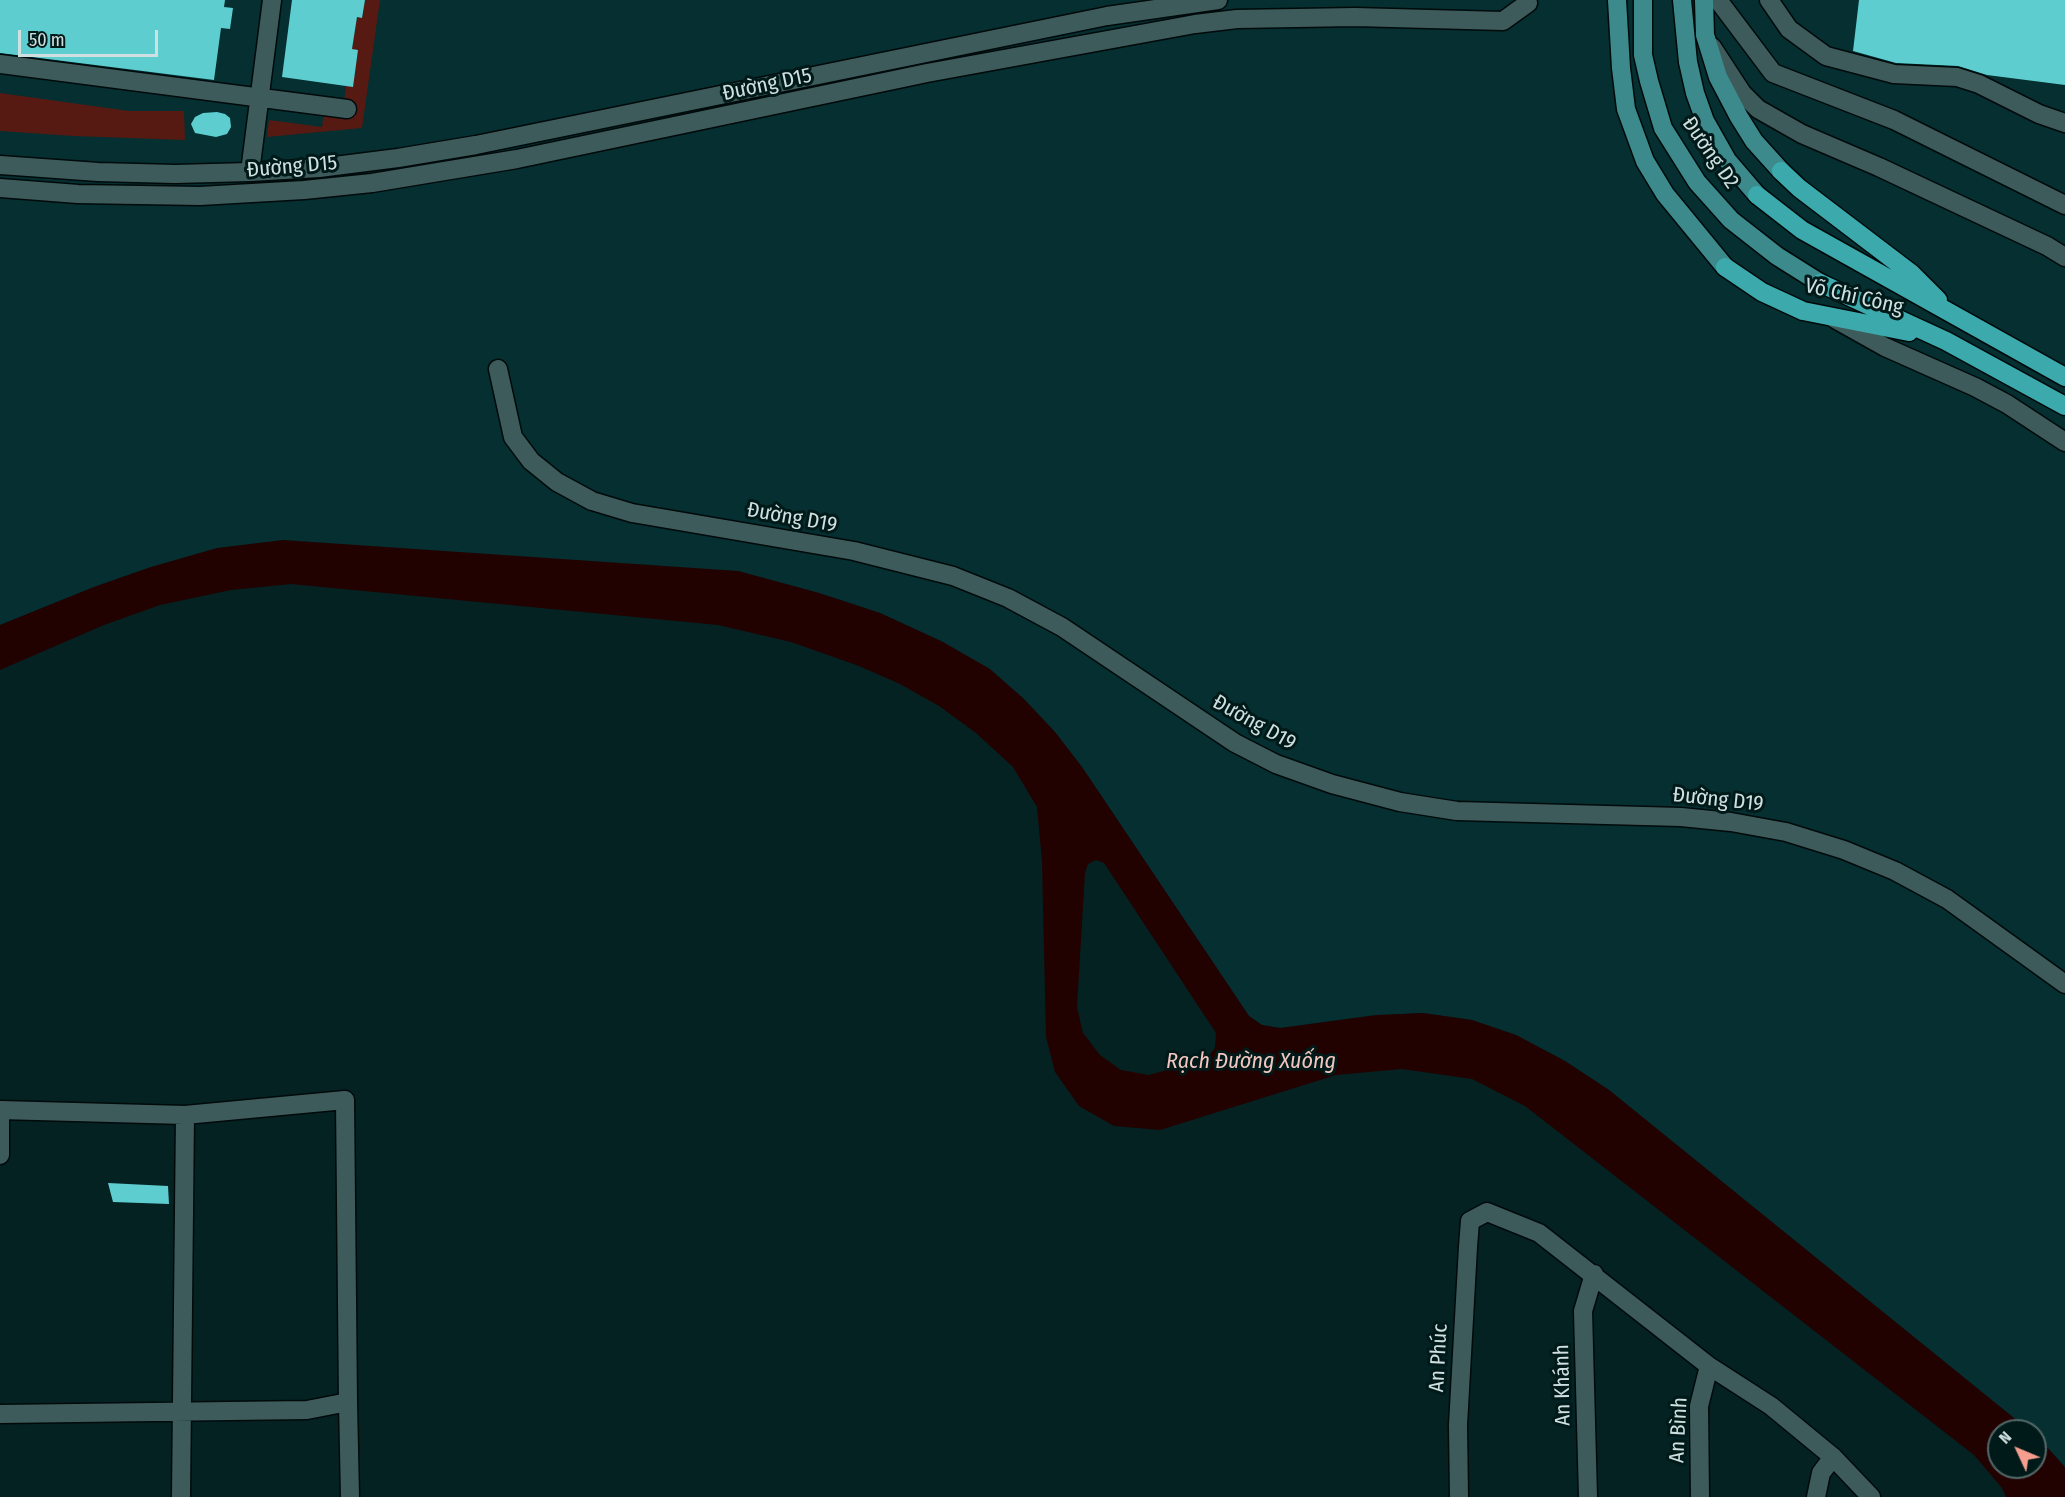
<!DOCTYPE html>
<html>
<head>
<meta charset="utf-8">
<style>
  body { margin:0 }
  #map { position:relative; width:2065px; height:1497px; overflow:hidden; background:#052223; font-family:"Fira Sans Condensed",sans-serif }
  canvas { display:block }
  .north { position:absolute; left:1987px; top:1419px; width:60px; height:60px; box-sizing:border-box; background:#001919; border:2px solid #536969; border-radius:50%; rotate:314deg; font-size:16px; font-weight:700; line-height:24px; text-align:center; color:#d0e0e0 }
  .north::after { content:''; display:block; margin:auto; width:21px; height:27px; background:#f59d8e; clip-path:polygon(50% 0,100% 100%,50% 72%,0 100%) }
  .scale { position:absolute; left:18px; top:30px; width:140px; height:27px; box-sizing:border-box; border:3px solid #d0e0e0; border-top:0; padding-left:8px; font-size:18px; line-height:21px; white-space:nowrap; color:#d0e0e0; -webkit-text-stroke:4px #001919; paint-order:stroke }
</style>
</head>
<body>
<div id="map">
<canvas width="2065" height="1497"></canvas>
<div class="north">N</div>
<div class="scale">50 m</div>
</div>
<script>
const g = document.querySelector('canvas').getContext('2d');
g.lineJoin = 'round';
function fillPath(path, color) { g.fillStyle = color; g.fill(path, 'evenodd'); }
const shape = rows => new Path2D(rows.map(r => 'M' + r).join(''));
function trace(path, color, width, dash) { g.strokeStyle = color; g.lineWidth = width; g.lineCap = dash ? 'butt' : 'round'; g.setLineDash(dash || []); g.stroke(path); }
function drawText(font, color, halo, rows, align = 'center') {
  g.font = font + ' "Fira Sans Condensed",sans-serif'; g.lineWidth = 6; g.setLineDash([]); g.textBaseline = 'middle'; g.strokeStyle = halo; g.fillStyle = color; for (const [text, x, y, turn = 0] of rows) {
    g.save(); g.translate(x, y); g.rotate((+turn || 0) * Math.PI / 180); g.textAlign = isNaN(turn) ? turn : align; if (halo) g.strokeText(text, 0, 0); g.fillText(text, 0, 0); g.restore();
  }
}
const built = shape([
  [0,0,2065,0,2065,1467,2035,1435,2035,1431,2030,1431,1609,1090,1565,1061,1516,1035,1472,1020,1423,1013,1368,1016,1280,1028,1262,1025,1249,1016,1082,767,1055,732,1023,698,943,642,880,613,819,593,738,571,151,567,94,587,0,625]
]);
const green = shape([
  [365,0,380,0,362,128,267,137,269,120,322,127,324,112,344,102,346,86,353,86,358,50,352,49,357,17,362,18],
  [0,93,129,111,184,111,185,140,73,136,0,131]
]);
const water = shape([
  [283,540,738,571,819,593,880,613,943,642,990,669,1023,698,1055,732,1082,767,1249,1016,1262,1025,1280,1028,1377,1015,1423,1013,1472,1020,1516,1035,1565,1061,1609,1090,2030,1431,1999,1431,1999,1467,2035,1467,2035,1435,2037,1436,2065,1467,2065,1497,2006,1497,2002,1488,1974,1455,1525,1106,1472,1079,1402,1069,1336,1075,1160,1130,1114,1126,1079,1106,1055,1072,1046,1037,1042,862,1037,807,1013,767,976,733,939,706,900,684,859,666,791,642,718,625,291,584,231,590,160,605,104,625,0,670,0,625,94,587,151,567,217,548],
  [1096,860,1104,863,1216,1033,1215,1048,1206,1059,1149,1075,1121,1070,1100,1055,1083,1033,1077,1007,1085,873,1088,864]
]);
const building = shape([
  [0,0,225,0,224,7,233,8,230,29,221,28,214,80,0,53],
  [292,0,365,0,362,18,357,17,352,49,358,50,353,87,282,77],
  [1859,0,2065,0,2065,85,1987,75,1958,66,1896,63,1853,51],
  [217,112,225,114,230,118,231,127,227,134,216,137,195,133,191,124,195,117,203,113],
  [108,1183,168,1186,169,1204,113,1202]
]);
const minor = shape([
  [1718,0,1773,73,1894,120,2065,205],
  [1769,0,1789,29,1826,56,1894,74,1957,77,1979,84,2039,114,2065,123],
  [1712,47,1742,93,1758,109,1802,134,1879,167,2047,246,2065,257],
  [0,64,347,109],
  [0,165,98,172,175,174,250,172,319,168,398,158,476,145,1107,16,1218,0],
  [250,172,272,0],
  [0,188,78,194,200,196,304,190,372,183,517,159,927,73,1195,24,1237,19,1355,17,1503,21,1528,3],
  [1835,319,1885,347,1975,387,2007,404,2065,442],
  [498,369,513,437,531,461,557,482,592,501,632,513,854,551,953,576,1008,598,1062,627,1235,743,1276,764,1332,784,1400,802,1457,811,1681,817,1731,822,1786,832,1844,850,1895,871,1947,899,2065,984],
  [0,1110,185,1115,345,1100,348,1402],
  [0,1155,0,1110],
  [0,1414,307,1410,348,1402,350,1497],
  [181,1497,185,1115],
  [1459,1497,1458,1425,1468,1247,1470,1221,1487,1212,1539,1233,1709,1366,1771,1406,1833,1457,1871,1497],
  [1588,1497,1583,1311,1594,1274],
  [1700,1497,1699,1406,1709,1366],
  [1816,1497,1821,1473,1833,1457]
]);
const major = shape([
  [1617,0,1621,68,1626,109,1645,161,1665,194,1725,267],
  [1643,0,1643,55,1649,81,1663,128,1697,182,1731,220,1777,256,1820,283],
  [1682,0,1688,62,1695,93,1705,121,1727,160,1757,195],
  [1704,0,1705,35,1718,77,1739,117,1754,141,1781,171]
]);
const highway = shape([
  [1781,171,1799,188,1912,274,1938,300],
  [1757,195,1802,230,2065,377],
  [1725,267,1762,292,1803,311,1909,332],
  [1820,283,1946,341,2065,406]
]);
const streetNames = [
  ["Đường D15",767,85,-12],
  ["Đường D2",1710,153,55],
  ["Đường D15",292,167,-5],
  ["Võ Chí Công",1854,297,13],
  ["Đường D19",792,518,10],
  ["Đường D19",1254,723,29],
  ["Đường D19",1718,800,6],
  ["An Phúc",1439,1358,-87],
  ["An Khánh",1563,1385,-91],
  ["An Bình",1679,1430,-87]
];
const waterNames = [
  ["Rạch Đường Xuống",1251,1062]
];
fillPath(built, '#052f30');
fillPath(green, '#561a13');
fillPath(water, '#220201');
fillPath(building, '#5ecdd0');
trace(minor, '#000a0b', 21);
trace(major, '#000a0b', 21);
trace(highway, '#000a0b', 21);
trace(minor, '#3e5b5b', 18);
trace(major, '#3d8a8c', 18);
trace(highway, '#3caaad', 18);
drawText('21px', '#d0e0e0', '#001919', streetNames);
drawText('italic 22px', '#f3c7bf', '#001919', waterNames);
</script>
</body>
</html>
